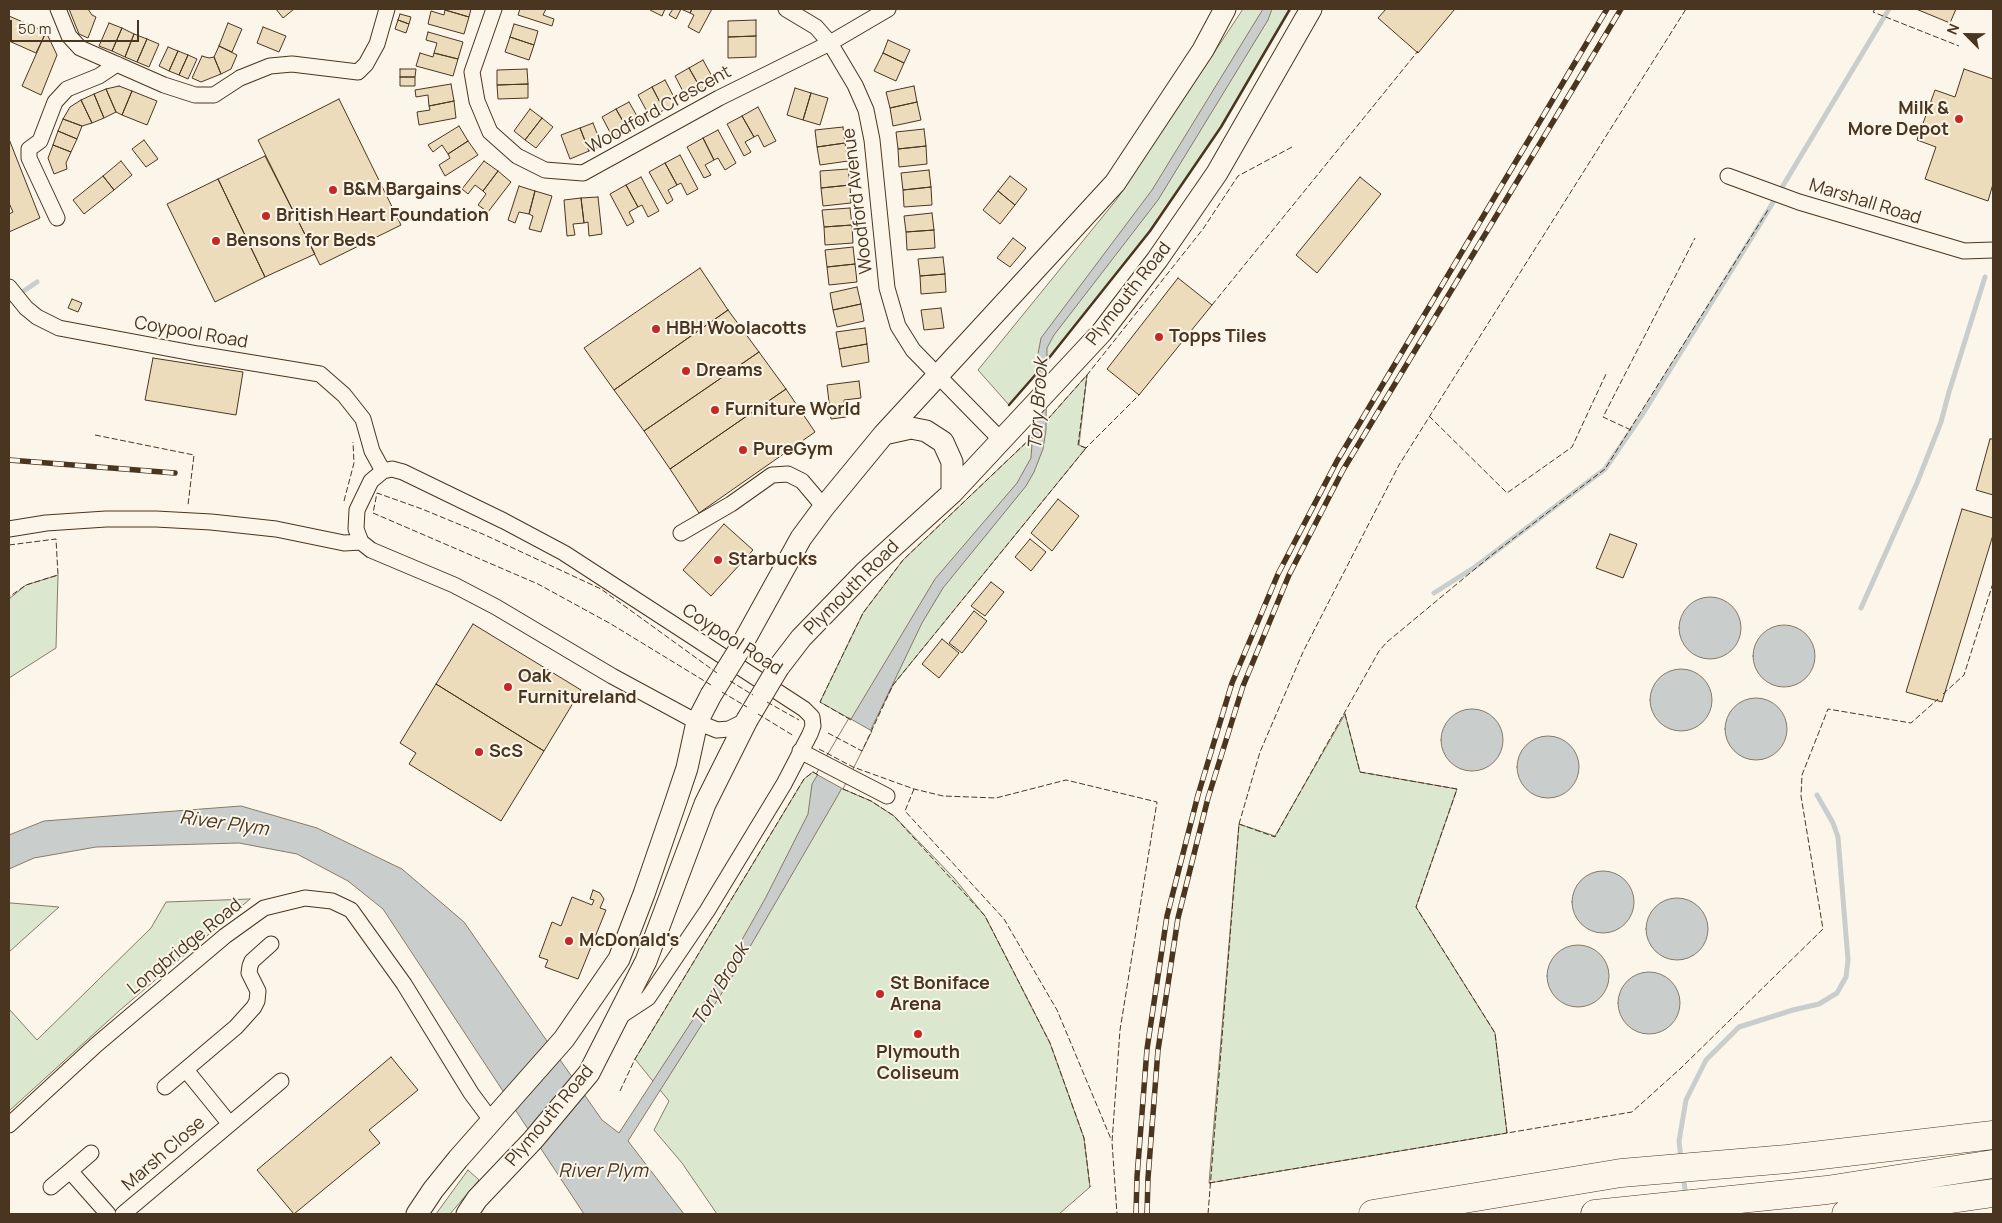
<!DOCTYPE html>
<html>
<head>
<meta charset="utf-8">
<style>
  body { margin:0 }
  #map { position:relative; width:2002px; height:1223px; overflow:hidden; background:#fbf6e9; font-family:Manrope,sans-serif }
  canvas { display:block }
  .frame { position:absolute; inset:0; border:10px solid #4a3520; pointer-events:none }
  .north { position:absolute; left:1942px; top:10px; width:50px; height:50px; -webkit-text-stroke:4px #fbf6e9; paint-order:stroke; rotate:293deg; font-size:14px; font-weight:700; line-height:20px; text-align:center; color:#4a3520 }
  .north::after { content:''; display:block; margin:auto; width:18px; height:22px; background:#4a3520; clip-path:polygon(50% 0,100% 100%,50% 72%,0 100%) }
  .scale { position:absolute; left:10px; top:20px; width:129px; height:22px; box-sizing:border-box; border:2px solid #4a3520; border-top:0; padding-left:6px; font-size:15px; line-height:18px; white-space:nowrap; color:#4a3520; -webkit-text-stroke:4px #fbf6e9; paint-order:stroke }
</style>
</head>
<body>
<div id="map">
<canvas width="2002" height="1223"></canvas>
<div class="frame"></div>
<div class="north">N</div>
<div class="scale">50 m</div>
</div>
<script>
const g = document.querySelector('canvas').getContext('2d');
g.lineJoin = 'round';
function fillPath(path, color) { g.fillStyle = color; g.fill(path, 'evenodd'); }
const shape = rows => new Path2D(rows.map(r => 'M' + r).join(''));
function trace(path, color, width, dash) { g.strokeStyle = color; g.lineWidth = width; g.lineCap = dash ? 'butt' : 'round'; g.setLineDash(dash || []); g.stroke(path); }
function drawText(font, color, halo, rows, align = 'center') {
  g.font = font + ' Manrope,sans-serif'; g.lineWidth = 4; g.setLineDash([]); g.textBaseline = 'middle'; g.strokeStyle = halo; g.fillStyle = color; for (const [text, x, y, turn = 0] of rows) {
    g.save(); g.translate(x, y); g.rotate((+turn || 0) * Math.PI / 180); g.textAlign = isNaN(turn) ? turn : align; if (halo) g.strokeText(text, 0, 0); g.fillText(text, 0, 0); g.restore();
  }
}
const green = shape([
  [1243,9,1290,9,1221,127,1150,231,1037,373,1009,405,978,370,1117,199,1243,9],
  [1087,375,1079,445,1086,448,893,685,870,730,820,702,863,613,903,560,1033,436,1087,375],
  [58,575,56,648,9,678,9,599,26,585,58,575],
  [1345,714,1360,772,1457,789,1416,907,1495,1033,1507,1133,1209,1183,1239,824,1275,836,1345,714],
  [813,772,843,789,871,801,894,816,954,878,985,916,1050,1043,1084,1138,1090,1187,1059,1214,717,1214,682,1163,654,1130,669,1101,635,1059,804,779,813,772],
  [250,899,119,1011,9,1111,9,1009,37,1040,151,928,166,902,250,899],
  [9,903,11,903,59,907,9,952,9,903],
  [468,1170,479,1180,450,1214,436,1214,468,1170]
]);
const water = shape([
  [1263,9,1272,9,1268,20,1158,200,1054,335,1047,348,1046,430,1043,449,1034,472,1026,486,943,588,922,623,853,767,837,797,737,969,628,1141,684,1214,584,1214,383,909,348,881,297,854,239,843,96,847,34,858,9,869,9,835,44,821,241,806,317,828,402,869,464,922,602,1120,619,1133,722,975,765,899,808,814,812,784,935,579,1017,483,1031,458,1038,354,1041,338,1152,190,1263,9],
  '1679 628a31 31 0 1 1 62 0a31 31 0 1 1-62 0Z',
  '1753 656a31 31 0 1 1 62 0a31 31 0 1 1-62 0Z',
  '1650 700a31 31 0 1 1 62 0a31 31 0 1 1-62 0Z',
  '1725 729a31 31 0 1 1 62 0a31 31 0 1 1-62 0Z',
  '1441 740a31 31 0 1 1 62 0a31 31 0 1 1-62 0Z',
  '1517 767a31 31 0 1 1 62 0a31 31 0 1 1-62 0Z',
  '1572 902a31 31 0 1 1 62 0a31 31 0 1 1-62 0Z',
  '1646 929a31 31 0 1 1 62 0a31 31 0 1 1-62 0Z',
  '1547 976a31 31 0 1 1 62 0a31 31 0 1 1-62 0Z',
  '1618 1003a31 31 0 1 1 62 0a31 31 0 1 1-62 0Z'
]);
const pier = shape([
  [849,718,872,731,843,789,816,774,849,718]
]);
const stream = shape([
  [9,301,37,282],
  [1434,593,1475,567,1605,469,1642,415,1760,224,1889,9],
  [1861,608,1917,483,1941,422,1949,392,1985,277],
  [1681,1159,1679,1141,1686,1100,1706,1060,1739,1027,1793,1010,1819,1004,1837,993,1846,977,1848,960,1838,837,1833,823,1817,795],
  [1683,1175,1686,1196]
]);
const building = shape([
  [69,9,88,9,92,15,96,17,88,38,79,34,69,9],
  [276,9,294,9,283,18,276,9],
  [446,9,471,9,469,17,445,10,446,9],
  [520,9,546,9,543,15,554,19,552,26,518,15,520,9],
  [651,9,665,9,662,16,650,10,651,9],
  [673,9,681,9,676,19,669,15,673,9],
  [681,9,692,9,690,13,681,9],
  [692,9,712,9,699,33,688,27,694,15,690,13,692,9],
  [1386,9,1455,9,1418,53,1378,18,1386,9],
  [1916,9,1956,9,1950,23,1916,9],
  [445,10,469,17,464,34,428,24,431,11,444,15,445,10],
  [400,14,411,17,409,24,398,20,400,14],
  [9,16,46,32,36,53,9,41,9,16],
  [398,20,409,24,406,33,395,29,398,20],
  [756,20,756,36,728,37,728,21,756,20],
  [109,23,122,28,112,51,99,46,109,23],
  [228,23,242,29,232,52,219,46,228,23],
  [514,24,538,31,534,45,510,37,514,24],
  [263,27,286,36,279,52,257,43,263,27],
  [122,28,134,34,125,57,112,51,122,28],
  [46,32,57,55,41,95,22,86,46,32],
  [428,32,463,42,458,59,434,53,437,43,426,40,428,32],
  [134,34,147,39,137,62,125,57,134,34],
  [756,36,756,57,728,58,728,37,756,36],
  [510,37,534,45,529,60,505,52,510,37],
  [147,39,159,44,149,67,137,62,147,39],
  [888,40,910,50,904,63,883,53,888,40],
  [219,46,237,55,231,69,221,74,214,57,219,46],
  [168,47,178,51,169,71,159,66,168,47],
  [178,51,188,55,179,75,169,71,178,51],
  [420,53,433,57,434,53,458,59,453,76,416,66,420,53],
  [883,53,904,63,896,81,874,71,883,53],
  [188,55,197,59,188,79,179,75,188,55],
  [202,56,209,58,214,57,221,74,201,82,192,78,202,56],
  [703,60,715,82,701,89,689,68,703,60],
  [689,68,701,89,686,97,675,76,689,68],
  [400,69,416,69,415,77,400,77,400,69],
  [527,69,528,84,497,85,497,70,527,69],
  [1964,69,1993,79,1993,184,1988,201,1925,179,1936,147,1917,140,1935,90,1955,97,1964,69],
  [400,77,415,77,415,86,400,86,400,77],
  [665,80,677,103,664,110,652,87,665,80],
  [451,84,454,101,429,106,428,95,416,97,415,90,451,84],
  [528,84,528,98,498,99,497,85,528,84],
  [119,86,132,91,122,115,116,112,106,89,119,86],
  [914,86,917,102,890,108,886,92,914,86],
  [652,87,664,110,650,117,638,95,652,87],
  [795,88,811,93,803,120,787,115,795,88],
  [106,89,116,112,104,118,94,94,106,89],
  [132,91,157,101,147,125,122,115,132,91],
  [811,93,828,98,820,125,803,120,811,93],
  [94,94,104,118,92,123,81,100,94,94],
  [339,99,401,225,320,265,258,140,339,99],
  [81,100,92,123,82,126,63,119,70,107,81,100],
  [454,101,456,118,419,125,417,112,430,110,429,106,454,101],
  [629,102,641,123,628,130,616,109,629,102],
  [917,102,921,120,893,126,890,108,917,102],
  [758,107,776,141,764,147,758,135,754,137,742,116,758,107],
  [530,109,542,118,525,140,514,131,530,109],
  [616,109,628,130,613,138,602,117,616,109],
  [742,116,754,137,745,142,751,152,744,156,727,124,742,116],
  [542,118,553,127,536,148,525,140,542,118],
  [63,119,82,126,77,139,58,131,63,119],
  [593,123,602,146,589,151,580,128,593,123],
  [459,126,468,141,448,154,442,145,433,152,428,145,459,126],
  [843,127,845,143,817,147,815,130,843,127],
  [580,128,589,151,570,159,561,135,580,128],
  [924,129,926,146,898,149,896,132,924,129],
  [718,130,736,163,725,170,718,158,714,160,703,138,718,130],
  [58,131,77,139,71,152,53,145,58,131],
  [703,138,714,160,705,165,711,175,704,178,687,147,703,138],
  [9,139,40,218,9,232,9,214,13,212,9,203,9,139],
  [144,140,158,159,146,167,132,149,144,140],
  [468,141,478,155,445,176,439,165,450,158,448,154,468,141],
  [845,143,848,161,820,165,817,147,845,143],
  [53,145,71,152,66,163,67,169,54,174,48,158,53,145],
  [926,146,927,164,899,167,898,149,926,146],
  [680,155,698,189,687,195,681,183,677,185,665,163,680,155],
  [265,156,315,254,265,277,218,179,265,156],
  [121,161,132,175,114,190,103,176,121,161],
  [484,161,498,171,483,191,475,185,468,194,462,189,484,161],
  [665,163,677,185,668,190,673,200,667,204,649,172,665,163],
  [848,169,850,185,821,188,820,171,848,169],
  [929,170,931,187,903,190,901,173,929,170],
  [498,171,511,182,488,212,478,205,486,194,483,191,498,171],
  [103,176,114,190,84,214,73,200,103,176],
  [1010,176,1027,189,1015,205,998,191,1010,176],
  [641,177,659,211,648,217,642,205,638,207,626,185,641,177],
  [1360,177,1381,194,1317,273,1296,255,1360,177],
  [218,179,265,277,215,302,167,204,218,179],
  [626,185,638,207,629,212,634,222,627,226,610,194,626,185],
  [850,185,851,203,823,206,821,188,850,185],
  [519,186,535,191,529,214,519,212,515,223,508,220,519,186],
  [931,187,932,205,904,207,903,190,931,187],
  [535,191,552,196,541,232,529,229,533,216,529,214,535,191],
  [998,191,1015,205,1000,224,983,210,998,191],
  [598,197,602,234,589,236,588,222,584,223,581,198,598,197],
  [581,198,584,223,573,224,575,235,567,236,564,200,581,198],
  [850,208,852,225,824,227,822,210,850,208],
  [932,213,934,230,906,232,904,216,932,213],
  [852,225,853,243,825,245,824,227,852,225],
  [934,230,935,248,907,250,906,232,934,230],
  [1013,238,1026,248,1010,267,997,258,1013,238],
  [853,247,855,264,827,267,825,250,853,247],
  [943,257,945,274,920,276,918,259,943,257],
  [855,264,857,282,829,285,827,267,855,264],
  [700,268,728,310,614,390,584,348,700,268],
  [945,274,946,292,921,294,920,276,945,274],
  [1178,278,1212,305,1139,395,1107,369,1178,278],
  [857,287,861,304,833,310,830,293,857,287],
  [72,299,82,303,78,312,68,308,72,299],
  [861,304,864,321,837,327,833,310,861,304],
  [941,308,944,328,924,330,921,310,941,308],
  [728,310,759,352,644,431,614,390,728,310],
  [865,328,867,344,839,349,836,332,865,328],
  [867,344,869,362,842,367,839,349,867,344],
  [759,352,786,389,670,469,644,431,759,352],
  [153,358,243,372,236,415,145,400,153,358],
  [859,381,861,398,844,400,846,417,831,419,827,385,859,381],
  [786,389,815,432,699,513,670,469,786,389],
  [1990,439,1993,439,1993,495,1976,490,1990,439],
  [1058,499,1079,516,1052,551,1031,533,1058,499],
  [1962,509,1993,518,1993,535,1942,702,1906,692,1962,509],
  [724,524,753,550,711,596,683,570,724,524],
  [1610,534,1637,544,1623,578,1596,568,1610,534],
  [1030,539,1046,552,1031,571,1015,557,1030,539],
  [991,582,1004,592,985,616,971,606,991,582],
  [974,611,987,621,962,653,949,643,974,611],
  [473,624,581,690,544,751,436,684,473,624],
  [942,639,959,653,939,678,922,664,942,639],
  [436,684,544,751,501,821,409,764,416,753,400,743,436,684],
  [593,890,600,893,604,899,600,908,606,910,578,979,545,967,548,960,539,957,552,922,561,926,572,897,592,905,594,900,590,899,593,890],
  [391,1057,418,1090,369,1130,380,1143,294,1214,257,1170,391,1057]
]);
const street = shape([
  [58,9,69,36,80,48,164,85,195,95,214,95,240,78,270,66,292,64,358,72,366,64,377,44,387,9],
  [494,9,472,72,477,101,490,132,517,156,545,170,583,173,719,98,830,43,888,9],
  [786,9,816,27,830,43,855,85,866,110,872,140,887,288,898,326,913,350,1001,440],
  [1728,176,1799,202,1964,251,1993,250],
  [57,218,29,158,29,149,40,141,55,102,67,89,99,76,117,64],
  [9,287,26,308,37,317,59,328,198,354,320,374,344,395,363,419,372,451,383,471],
  [9,529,46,523,106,519,156,519,211,522,276,529,344,543,361,542],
  [681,533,731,504,772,475,788,474,802,481,824,507],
  [800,751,887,796],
  [619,1017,648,998,707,911,784,784,810,734,813,726,812,717,804,709,564,553,504,521,403,472,392,469,383,471,371,481,357,510,356,529,361,542,371,550,454,585,496,607,612,676,697,722,717,730,729,729,747,720],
  [186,1070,229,1123],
  [165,1087,236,1027,254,1007,257,1001,258,991,249,973,250,966,252,961,271,944],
  [9,1125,96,1045,225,936,264,908,305,898,332,901,351,910,404,984,471,1093,491,1120],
  [91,1153,70,1171,108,1214],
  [51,1187,70,1171],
  [123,1214,281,1081]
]);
const secondary = shape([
  [884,434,911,428,926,431,943,442,952,462,952,493],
  [739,650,801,538,824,507,884,434,1115,183,1203,50,1225,9],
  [778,668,801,638,865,572,952,493,1102,332,1157,260,1217,173,1311,9],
  [417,1214,433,1190,458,1159,564,1039,619,959,644,894,675,804,687,768,697,722,711,695],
  [467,1214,477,1199,533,1140,589,1073,646,961,705,804,747,720]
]);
const highway = shape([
  [1373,1214,1621,1173,1787,1159,1993,1135],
  [1595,1214,1827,1190,1993,1164],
  [1846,1214,1993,1193]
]);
const rail = shape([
  [9,460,175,473],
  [1136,1214,1137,1177,1147,1049,1167,916,1198,795,1232,683,1278,574,1337,461,1607,9],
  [1147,1214,1148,1178,1158,1050,1178,918,1208,798,1243,686,1289,575,1343,470,1621,9]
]);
const secondaryBridge = shape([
  [711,695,739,650],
  [747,720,778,668]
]);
const fence = shape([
  [1875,9,1873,12,1959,46],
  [1212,305,1418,51],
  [1429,416,1507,493,1572,447,1606,374],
  [1047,420,1087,375,1203,229,1238,176,1292,147],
  [1631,430,1603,417,1695,238],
  [95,435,194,455,188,505],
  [1084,450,1139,395],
  [344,501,354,463,353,442],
  [9,545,56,539,58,575,26,585,9,597],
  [730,681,753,695],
  [711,685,611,624,538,584,373,513,377,493,422,509,485,535,601,589,717,673],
  [722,692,747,707],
  [1943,694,1964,675,1993,583],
  [767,702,799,720],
  [758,714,794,736],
  [1345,714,1360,772,1457,789,1416,907,1495,1033,1507,1133,1632,1112,1681,1068,1823,929,1801,796,1802,775,1828,709,1911,723,1938,699],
  [851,720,820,702,863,613,903,560,1033,436],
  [828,733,862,751,893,685,1086,448,1078,445,1087,375],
  [819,749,853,767,914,789,943,796,996,798,1066,780,1157,802,1120,1030,1112,1142,1117,1214],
  [843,789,871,801,894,816,985,916,1050,1043,1084,1138,1090,1187],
  [914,789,905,811,1004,919,1057,1010,1111,1139],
  [1239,824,1275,837,1379,651,1387,642,1493,554,1605,469,1768,210],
  [620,1091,635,1059,804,779,813,772,818,775],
  [1209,1183,1507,1133],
  [1208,1214,1239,824,1260,752,1303,652,1399,465,1686,9]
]);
const wall = shape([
  [1009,405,1037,373,1150,231,1221,127,1290,9]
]);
const markers = [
  [1959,119,5,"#c62828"],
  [333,190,5,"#c62828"],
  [266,216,5,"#c62828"],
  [216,241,5,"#c62828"],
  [656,329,5,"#c62828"],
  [1159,337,5,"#c62828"],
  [686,371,5,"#c62828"],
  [715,410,5,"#c62828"],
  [743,450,5,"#c62828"],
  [718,560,5,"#c62828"],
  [508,687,5,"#c62828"],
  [479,752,5,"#c62828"],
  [569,941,5,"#c62828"],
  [880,994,5,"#c62828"],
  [918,1034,5,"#c62828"]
];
const poiNames = [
  ["Milk &",1949,109,"right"],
  ["More Depot",1949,130,"right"],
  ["B&M Bargains",343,190],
  ["British Heart Foundation",276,216],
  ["Bensons for Beds",226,241],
  ["HBH Woolacotts",666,329],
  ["Topps Tiles",1169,337],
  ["Dreams",696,371],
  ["Furniture World",725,410],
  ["PureGym",753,450],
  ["Starbucks",728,560],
  ["Oak",518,677],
  ["Furnitureland",518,698],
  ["ScS",489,752],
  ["McDonald's",579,941],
  ["St Boniface",890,984],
  ["Arena",890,1005],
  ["Plymouth",918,1053,"center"],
  ["Coliseum",918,1074,"center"]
];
const streetNames = [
  ["Woodford Crescent",659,110,-29],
  ["Woodford Avenue",858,201,-97],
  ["Marshall Road",1865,202,17],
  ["Plymouth Road",1129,294,-52],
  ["Coypool Road",191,333,10],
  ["Plymouth Road",852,588,-45],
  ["Coypool Road",732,640,33],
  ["Longbridge Road",185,947,-39],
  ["Plymouth Road",550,1116,-50],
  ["Marsh Close",164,1154,-41]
];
const waterNames = [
  ["Tory Brook",1039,404,-86],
  ["River Plym",224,824,8],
  ["Tory Brook",721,985,-59],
  ["River Plym",603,1172]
];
fillPath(green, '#dce7d0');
trace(green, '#887966', 1);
fillPath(water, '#c9cecd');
trace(water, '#887966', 1);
fillPath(pier, '#fbf6e9');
trace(pier, '#887966', 1);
trace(stream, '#c9cecd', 5);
fillPath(building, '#ecdcbc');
trace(building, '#4a3520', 1);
trace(street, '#4a3520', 17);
trace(secondary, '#4a3520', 23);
trace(highway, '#4a3520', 29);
trace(street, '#fbf6e9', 15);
trace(secondary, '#fbf6e9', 21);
trace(highway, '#fbf6e9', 28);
trace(rail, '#4a3520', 5.5);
trace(rail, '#fbf6e9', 4, [11]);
trace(secondaryBridge, '#4a3520', 23, []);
trace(secondaryBridge, '#fbf6e9', 21);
trace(fence, '#4a3520', 1, [6, 2.5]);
trace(wall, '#4a3520', 2.5);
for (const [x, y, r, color] of markers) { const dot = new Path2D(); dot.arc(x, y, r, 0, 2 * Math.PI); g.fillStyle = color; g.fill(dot); trace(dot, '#fbf6e9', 2); }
drawText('bold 18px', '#4a3520', '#fbf6e9', poiNames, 'left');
drawText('18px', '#4a3520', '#fbf6e9', streetNames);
drawText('italic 19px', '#4a3520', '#fbf6e9', waterNames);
</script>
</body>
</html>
